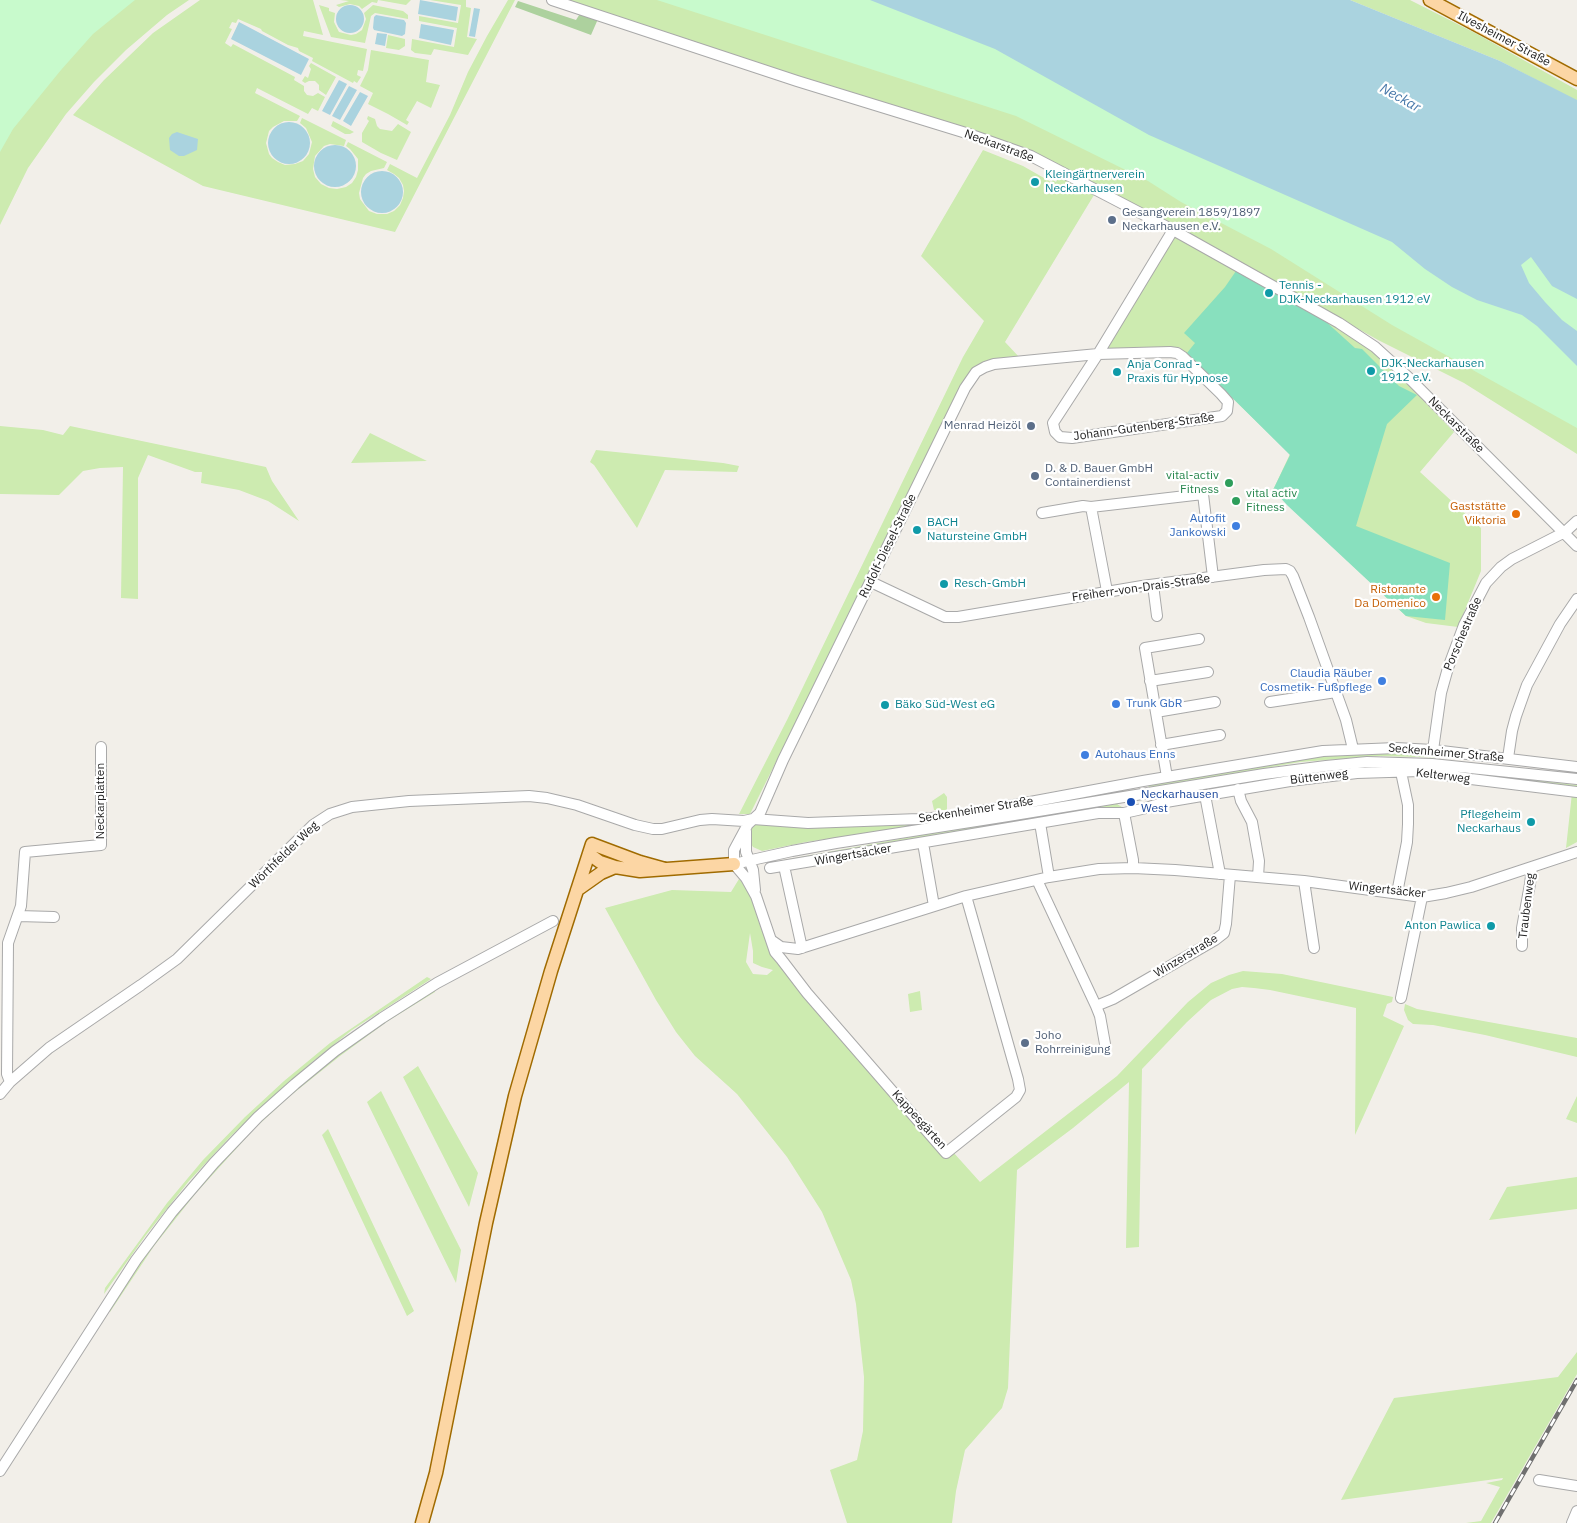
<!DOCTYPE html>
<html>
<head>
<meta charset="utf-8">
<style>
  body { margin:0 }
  canvas { display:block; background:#f2efe9 }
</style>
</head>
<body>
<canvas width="1577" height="1523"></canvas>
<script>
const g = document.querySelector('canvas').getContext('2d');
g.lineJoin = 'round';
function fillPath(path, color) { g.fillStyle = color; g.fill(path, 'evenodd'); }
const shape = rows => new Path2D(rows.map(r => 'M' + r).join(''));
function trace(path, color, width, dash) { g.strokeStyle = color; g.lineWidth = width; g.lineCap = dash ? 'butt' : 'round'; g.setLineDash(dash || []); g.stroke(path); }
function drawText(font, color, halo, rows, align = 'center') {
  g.font = font + ' "IBM Plex Sans",sans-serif'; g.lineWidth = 4.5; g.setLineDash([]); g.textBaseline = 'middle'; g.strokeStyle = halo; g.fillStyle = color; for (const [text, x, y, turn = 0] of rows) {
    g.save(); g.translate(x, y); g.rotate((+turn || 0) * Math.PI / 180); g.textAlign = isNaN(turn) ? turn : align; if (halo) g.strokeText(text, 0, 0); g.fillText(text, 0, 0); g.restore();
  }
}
const grass = shape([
  [0,0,189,0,167,15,126,50,94,82,66,114,28,168,0,225],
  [200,0,313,0,323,35,304,31,303,36,367,49,363,71,358,70,357,75,361,77,357,83,354,81,353,83,312,61,313,58,299,51,298,48,288,45,262,31,261,29,238,19,236,23,232,22,229,28,232,29,225,43,231,47,233,44,295,77,294,80,304,86,304,91,307,95,313,96,318,93,325,97,318,111,312,108,308,114,257,88,255,93,300,116,297,121,284,121,273,127,269,131,266,143,269,154,272,158,278,162,285,165,295,164,303,161,309,154,312,142,306,128,300,123,302,118,346,140,344,146,330,144,324,146,315,156,313,169,315,177,321,184,329,188,337,189,346,187,352,183,356,177,358,170,358,159,350,149,346,146,348,142,387,162,384,168,371,171,366,174,363,178,359,193,360,199,369,211,377,214,387,214,394,211,400,205,403,198,404,191,403,185,399,178,394,174,387,170,390,164,417,178,450,115,468,72,487,36,508,0,515,0,395,232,203,186,73,115,104,80,153,33],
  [340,0,411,0,406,5,378,0,377,3,372,2,362,9,359,6,350,4,339,7,336,5,349,1],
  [430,0,466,0,466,7,471,8,467,37,477,39,468,55,434,49,431,55,415,53,411,50,412,39,454,47,457,28,419,21,419,16,458,23,461,5],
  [562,0,870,0,1577,366,1577,454,1464,383,1378,340,1300,296,1033,153],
  [1350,0,1410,0,1477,34,1577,90,1577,101,1500,61],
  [319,5,329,8,329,11,335,13,334,22,339,32,351,35,356,34,362,30,366,19,364,13,373,5,403,11,408,15,408,19,375,13,371,16,365,43,331,37],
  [388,35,405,39,405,46,399,50,386,48],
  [371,50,429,60,426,82,440,85,431,108,417,101,406,120,409,122,407,125,388,114,368,104,373,93,360,86,368,70],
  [311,63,336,77,326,95,319,90,319,85,315,81,309,81,305,83,302,81,305,76,308,78,311,69,309,66],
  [368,116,375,119,377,126,380,129,392,131,398,124,411,132,397,160,381,153,362,142,362,133,369,121,367,119],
  [333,121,354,132,350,134,345,134,331,126],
  [983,150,1023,166,1051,182,1053,180,1056,182,1059,176,1094,195,1005,342,1020,358,976,369,904,506,750,814,739,814,787,720,963,357,984,321,921,256],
  [1170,234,1370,346,1454,432,1420,472,1481,528,1481,571,1458,627,1426,623,1406,616,1273,490,1290,454,1186,353,1179,347,1114,352,1109,349,1108,345],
  [0,426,43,430,63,435,70,426,266,467,272,481,299,521,268,501,239,490,201,483,202,472,195,472,148,455,138,478,138,599,121,598,123,467,100,468,83,471,59,495,0,494],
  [370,433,427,461,351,463],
  [596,450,723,463,739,466,737,472,665,470,637,528,594,465,590,462],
  [1359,753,1436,753,1577,769,1577,772,1458,758,1379,756,1300,762,1169,785,1148,787,1150,785,1270,765,1316,757],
  [1449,770,1577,785,1577,790,1450,774],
  [1099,791,1092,797,1049,804,951,821,806,842,762,851,753,847,750,842,749,837,752,823,871,824],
  [944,793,947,797,947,810,934,810,932,801],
  [1572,793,1577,794,1577,842,1566,848],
  [1117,804,1122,807,784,864,784,860,1004,820],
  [739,879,751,893,762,931,773,953,946,1158,953,1152,980,1182,1117,1076,1188,1002,1211,983,1229,975,1243,971,1282,974,1393,997,1392,1002,1387,1004,1383,1016,1404,1026,1355,1135,1356,1008,1270,990,1254,988,1242,987,1232,989,1211,1000,1187,1022,1142,1069,1139,1247,1126,1248,1129,1082,1073,1128,1017,1170,1008,1388,1002,1408,965,1450,956,1491,952,1523,847,1523,830,1470,857,1460,863,1431,864,1377,856,1304,851,1280,822,1212,787,1157,737,1094,695,1056,676,1032,656,1000,605,908,672,890,731,892],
  [750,933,753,951,753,963,762,967,773,970,767,975,753,974,746,962],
  [427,977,431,979,352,1030,311,1063,270,1099,230,1137,189,1181,146,1235,104,1294,105,1288,167,1203,203,1160,245,1117,284,1081,330,1043],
  [435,989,435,992,388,1021,340,1056,290,1096,255,1128,196,1193,154,1246,110,1312,109,1308,150,1247,198,1186,247,1133,335,1055,382,1022],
  [920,991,922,1010,910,1012,908,994],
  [1405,1004,1417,1009,1577,1038,1577,1057,1485,1035,1433,1025,1413,1024,1408,1020,1404,1010],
  [418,1066,478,1173,469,1207,403,1077],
  [381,1091,461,1250,456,1283,367,1102],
  [1577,1096,1577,1123,1566,1119],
  [328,1129,414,1311,407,1316,322,1135],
  [1577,1177,1577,1209,1489,1220,1507,1187],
  [1577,1352,1577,1374,1491,1523,1466,1523,1481,1521,1500,1487,1486,1483,1502,1480,1503,1478,1341,1500,1394,1398,1558,1377]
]);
const forest = shape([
  [518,1,576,20,581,12,598,19,591,35,515,7]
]);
const park = shape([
  [0,0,135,0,93,34,61,70,13,129,0,152],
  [657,0,1138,0,1577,174,1577,428,1392,325,1271,249,1181,202,1148,181,1016,116]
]);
const pitch = shape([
  [1236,271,1323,319,1355,348,1362,349,1399,386,1417,395,1387,424,1356,526,1450,563,1445,620,1406,616,1288,506,1273,490,1290,455,1187,353,1195,343,1184,333,1225,287]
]);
const water = shape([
  [420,0,458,7,456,21,418,14],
  [870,0,1350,0,1500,61,1577,100,1577,299,1552,286,1531,257,1521,265,1529,283,1545,302,1562,320,1577,331,1577,366,1537,326,1522,315,1477,300,1452,287,1425,269,1392,242,1149,135,995,49],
  '336 19a14 14 0 1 1 28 0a14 14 0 1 1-28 0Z',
  [474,8,480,9,475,37,469,36],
  [376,15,404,20,406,23,405,34,402,36,374,30,373,28,374,17],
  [239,22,309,59,301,75,231,39],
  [421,24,454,30,451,45,419,38],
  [377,33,387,34,385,46,375,44],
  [339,80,347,84,330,115,322,111],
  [349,86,357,90,340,120,332,116],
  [360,92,368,96,351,126,343,121],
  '268 143a21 21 0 1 1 42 0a21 21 0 1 1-42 0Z',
  [177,132,198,139,197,150,184,156,179,156,170,150,169,138,172,134],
  '314 166a21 21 0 1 1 42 0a21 21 0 1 1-42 0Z',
  '361 192a21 21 0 1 1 42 0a21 21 0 1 1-42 0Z'
]);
const minor = shape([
  [552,0,797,81,966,133,1031,156,1173,230,1339,323,1375,347,1408,377,1577,546],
  [1042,513,1083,506,1091,507],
  [871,582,945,617,958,617,1142,586,1264,570,1286,569,1290,571,1293,576,1309,617,1346,720,1353,749],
  [1153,585,1157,616],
  [1107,591,1091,507,1203,494,1213,577],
  [1150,681,1208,672],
  [1270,702,1336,692],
  [1156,712,1215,702],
  [1161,745,1220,735],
  [1433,750,1441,693,1448,668,1464,625,1486,583,1501,567,1512,559,1565,532,1577,521],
  [1508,758,1512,731,1516,716,1527,685,1560,624,1577,599],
  [1167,777,1145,648,1199,639],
  [1238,789,1241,801,1252,822,1259,861,1258,877],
  [1205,795,1220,874],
  [1124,813,1133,860,1133,868],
  [1040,823,1049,877],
  [746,831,746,852,753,870,755,890],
  [923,843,934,906],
  [734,864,734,850,748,824,760,813,783,760,965,388,976,372,985,367,994,364,1045,359,1098,354,1170,352,1177,353,1183,357,1221,394,1228,402,1227,411,1222,416,1072,438,1060,437,1055,432,1053,423,1098,354,1173,230],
  [734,864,792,851,836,843,1008,816,1264,774,1326,766,1367,762,1432,764,1577,779],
  [734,864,746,878,756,896,775,952,781,959,807,993,946,1153,1016,1097,1020,1090,1018,1079,966,896],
  [784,866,802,948],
  [770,868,1098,813,1124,813,1142,809,1166,802,1290,781,1357,773,1420,771,1471,779,1577,792],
  [1037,880,1096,1006,1113,999,1215,940,1224,933,1226,924,1230,875],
  [1304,881,1314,948],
  [1397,893,1407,842,1408,824,1408,805,1401,772],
  [18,916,54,917],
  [771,940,781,947,798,949,966,896,1049,877,1099,869,1133,868,1175,870,1304,881,1422,897,1446,893,1471,887,1577,852],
  [1522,946,1522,928,1530,884,1532,867],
  [1401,998,1422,897],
  [1096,1006,1100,1016,1105,1044],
  [10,1082,7,1074,8,943,21,906,25,852,101,845,101,747],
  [0,1094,10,1082,49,1048,141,985,177,959,313,825,330,814,352,807,409,801,529,796,547,798,577,805,635,825,653,829,662,829,700,820,712,819,744,821,753,819,808,823,919,819,955,816,1143,781,1323,751,1396,748,1433,750,1577,767],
  [0,1471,136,1260,172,1212,214,1163,258,1117,295,1084,335,1051,382,1018,437,983,553,921],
  [1539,1480,1577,1486],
  [1572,1523,1577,1511]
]);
const major = shape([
  [1430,0,1577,79],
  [589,854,600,862,615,867,640,871,734,864],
  [577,890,601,873,615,867],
  [422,1523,436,1473,486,1223,515,1096,551,971,592,844,640,862,665,869]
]);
const rail = shape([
  [1495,1523,1577,1380]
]);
const markers = [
  [1035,182,5,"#0f9aa8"],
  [1112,220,5,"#5c6f8a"],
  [1269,293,5,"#0f9aa8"],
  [1371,371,5,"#0f9aa8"],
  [1117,372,5,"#0f9aa8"],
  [1031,426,5,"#5c6f8a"],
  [1035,476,5,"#5c6f8a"],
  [1229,483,5,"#2e9e5b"],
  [1236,501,5,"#2e9e5b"],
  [1516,514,5,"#e8710a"],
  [1236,526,5,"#3f7fe0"],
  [917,530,5,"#0f9aa8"],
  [944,584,5,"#0f9aa8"],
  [1436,597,5,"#e8710a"],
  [1382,681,5,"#3f7fe0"],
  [1116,704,5,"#3f7fe0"],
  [885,705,5,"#0f9aa8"],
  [1085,755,5,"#3f7fe0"],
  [1131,802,5,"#1a4fb4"],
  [1531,822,5,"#0f9aa8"],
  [1491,926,5,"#0f9aa8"],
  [1025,1043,5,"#5c6f8a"]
];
const streetNames = [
  ["Ilvesheimer Straße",1504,39,28],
  ["Neckarstraße",999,146,20],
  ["Neckarstraße",1456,425,45],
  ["Johann-Gutenberg-Straße",1144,427,-8],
  ["Rudolf-Diesel-Straße",888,546,-64],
  ["Freiherr-von-Drais-Straße",1141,588,-8],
  ["Porschestraße",1463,634,-67],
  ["Seckenheimer Straße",1446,753,5],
  ["Kelterweg",1443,776,7],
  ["Büttenweg",1319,777,-7],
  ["Neckarplatten",101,801,-90],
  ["Seckenheimer Straße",976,810,-9],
  ["Wörthfelder Weg",284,855,-44],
  ["Wingertsäcker",853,855,-10],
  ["Wingertsäcker",1387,890,6],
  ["Traubenweg",1527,906,-83],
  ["Winzerstraße",1186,956,-31],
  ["Kappesgärten",919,1120,48]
];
const cultureNames = [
  ["Kleingärtnerverein",1045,175],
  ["Neckarhausen",1045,189],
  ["Tennis -",1279,286],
  ["DJK-Neckarhausen 1912 eV",1279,300],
  ["DJK-Neckarhausen",1381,364],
  ["1912 e.V.",1381,378],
  ["Anja Conrad -",1127,365],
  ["Praxis für Hypnose",1127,379],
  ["BACH",927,523],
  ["Natursteine GmbH",927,537],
  ["Resch-GmbH",954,584],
  ["Bäko Süd-West eG",895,705],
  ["Pflegeheim",1521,815,"right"],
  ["Neckarhaus",1521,829,"right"],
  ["Anton Pawlica",1481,926,"right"]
];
const serviceNames = [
  ["Gesangverein 1859/1897",1122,213],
  ["Neckarhausen e.V.",1122,227],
  ["Menrad Heizöl",1021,426,"right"],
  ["D. & D. Bauer GmbH",1045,469],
  ["Containerdienst",1045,483],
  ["Joho",1035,1036],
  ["Rohrreinigung",1035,1050]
];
const leisureNames = [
  ["vital-activ",1219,476],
  ["Fitness",1219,490],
  ["vital activ",1246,494,"left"],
  ["Fitness",1246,508,"left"]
];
const foodNames = [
  ["Gaststätte",1506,507],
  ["Viktoria",1506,521],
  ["Ristorante",1426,590],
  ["Da Domenico",1426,604]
];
const shopNames = [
  ["Autofit",1226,519],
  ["Jankowski",1226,533],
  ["Claudia Räuber",1372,674],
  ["Cosmetik- Fußpflege",1372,688],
  ["Trunk GbR",1126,704,"left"],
  ["Autohaus Enns",1095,755,"left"]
];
const transitNames = [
  ["Neckarhausen",1141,795],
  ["West",1141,809]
];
const waterNames = [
  ["Neckar",1400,98,29]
];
fillPath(grass, '#cdebb0');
fillPath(forest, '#add19e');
fillPath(park, '#c8facc');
fillPath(pitch, '#88e0be');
fillPath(water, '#aad3df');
trace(minor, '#a9a9a9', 12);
trace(major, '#a06b00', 15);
trace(minor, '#fff', 10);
trace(major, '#fcd6a4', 12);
trace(rail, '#707070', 4.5);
trace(rail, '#fff', 2.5, [8]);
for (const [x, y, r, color] of markers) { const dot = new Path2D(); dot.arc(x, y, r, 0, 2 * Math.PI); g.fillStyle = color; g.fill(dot); trace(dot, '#fff', 2); }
drawText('12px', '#222', '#fff', streetNames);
drawText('12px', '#0d838f', '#fff', cultureNames, 'left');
drawText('12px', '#4e5e75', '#fff', serviceNames, 'left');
drawText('12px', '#27864d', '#fff', leisureNames, 'right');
drawText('12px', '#c56008', '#fff', foodNames, 'right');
drawText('12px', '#366cbe', '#fff', shopNames, 'right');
drawText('12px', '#164399', '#fff', transitNames, 'left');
drawText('italic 14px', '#4a7aab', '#fff', waterNames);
</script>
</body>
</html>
